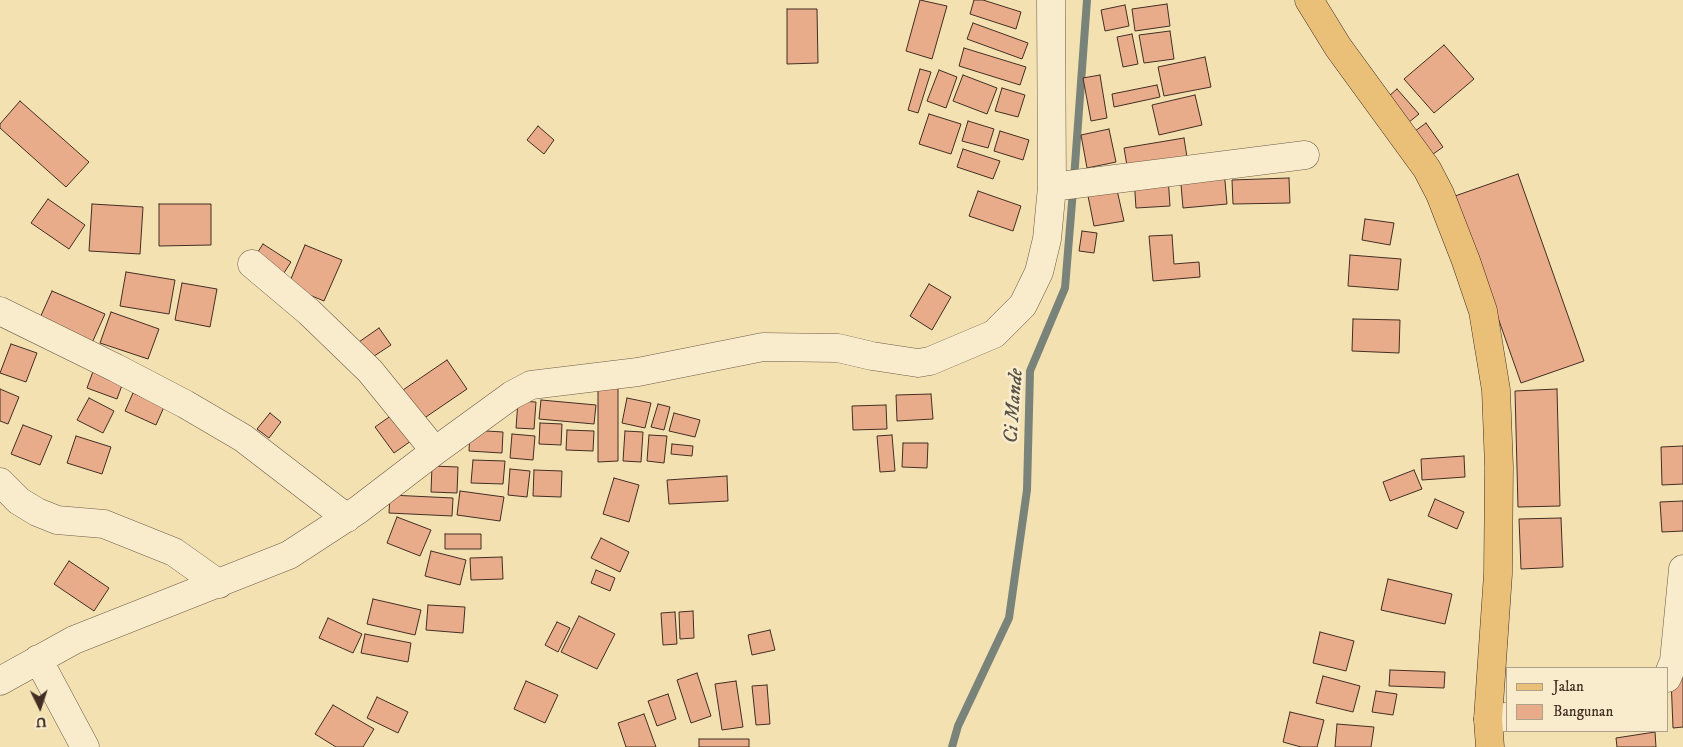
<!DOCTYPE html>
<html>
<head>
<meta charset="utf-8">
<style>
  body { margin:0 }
  #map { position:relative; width:1683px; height:747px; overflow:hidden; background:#f4e1b2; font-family:"IM FELL DW Pica",serif }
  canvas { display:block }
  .legend { position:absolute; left:1506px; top:667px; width:162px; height:65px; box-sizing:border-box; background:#f8eccd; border:1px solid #afa089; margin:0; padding:6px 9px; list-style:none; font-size:15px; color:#422e22 }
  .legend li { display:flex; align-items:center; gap:10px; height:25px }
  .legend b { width:25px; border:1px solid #afa089 }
  .north { position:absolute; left:15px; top:682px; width:50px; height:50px; -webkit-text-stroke:4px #f8eccd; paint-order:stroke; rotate:176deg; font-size:14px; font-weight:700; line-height:20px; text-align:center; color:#422e22 }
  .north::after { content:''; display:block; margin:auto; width:18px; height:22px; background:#422e22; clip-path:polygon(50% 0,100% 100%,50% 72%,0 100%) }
</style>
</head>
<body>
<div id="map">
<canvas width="1683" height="747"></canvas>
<ul class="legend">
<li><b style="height:6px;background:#eac079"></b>Jalan</li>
<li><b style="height:14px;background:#e9ac8a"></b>Bangunan</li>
</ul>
<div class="north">U</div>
</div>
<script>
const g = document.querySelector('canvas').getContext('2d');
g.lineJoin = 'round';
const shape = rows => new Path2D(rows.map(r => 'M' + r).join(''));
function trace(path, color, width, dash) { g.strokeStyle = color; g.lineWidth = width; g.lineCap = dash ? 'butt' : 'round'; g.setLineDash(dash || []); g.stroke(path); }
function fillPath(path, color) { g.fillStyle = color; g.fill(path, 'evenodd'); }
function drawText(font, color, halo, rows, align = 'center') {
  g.font = font + ' "IM FELL DW Pica",serif'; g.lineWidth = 5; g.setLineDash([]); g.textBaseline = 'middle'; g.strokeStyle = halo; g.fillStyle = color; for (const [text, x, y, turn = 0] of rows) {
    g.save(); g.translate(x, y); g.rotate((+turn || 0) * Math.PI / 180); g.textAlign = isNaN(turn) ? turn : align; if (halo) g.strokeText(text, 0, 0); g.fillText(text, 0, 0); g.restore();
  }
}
const stream = shape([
  [1074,179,1087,0],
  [952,747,958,726,1009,618,1027,490,1030,371,1065,288,1073,190]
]);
const building = shape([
  [920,0,947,6,932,59,906,51,920,0],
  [974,0,983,0,1021,12,1016,29,970,14,974,0],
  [1167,4,1170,26,1135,31,1132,9,1167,4],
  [1125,5,1129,26,1105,31,1101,10,1125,5],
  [787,9,817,9,818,63,787,64,787,9],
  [973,23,1028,43,1022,59,967,39,973,23],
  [1170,31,1174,59,1144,63,1139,35,1170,31],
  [1132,34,1138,64,1123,67,1117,37,1132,34],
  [1444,45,1474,79,1434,113,1404,79,1444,45],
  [964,48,1026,67,1020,85,959,66,964,48],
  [1205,57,1211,87,1164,96,1158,67,1205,57],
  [920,69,931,72,918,113,908,110,920,69],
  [939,70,957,77,946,108,927,101,939,70],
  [963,75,997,88,987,114,953,101,963,75],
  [1100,75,1107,118,1091,121,1083,78,1100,75],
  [1157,85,1160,97,1114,107,1112,94,1157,85],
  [1002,88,1025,95,1018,117,995,111,1002,88],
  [1397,89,1419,114,1403,127,1382,102,1397,89],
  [1195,95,1202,125,1159,135,1152,105,1195,95],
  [20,101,89,162,66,187,0,128,0,124,20,101],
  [929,114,961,124,951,154,919,144,929,114],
  [968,121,994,129,988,148,962,141,968,121],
  [1426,123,1443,147,1429,157,1411,134,1426,123],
  [538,126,554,140,544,154,527,140,538,126],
  [1109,129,1116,162,1087,168,1081,135,1109,129],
  [1000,131,1029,140,1023,160,994,151,1000,131],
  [1184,138,1187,157,1127,166,1124,148,1184,138],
  [963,149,1000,161,993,179,957,167,963,149],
  [1224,170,1227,204,1183,208,1180,173,1224,170],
  [1518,174,1584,361,1521,383,1455,196,1518,174],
  [1168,176,1170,206,1136,208,1134,178,1168,176],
  [1289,178,1290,203,1233,204,1232,180,1289,178],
  [1117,190,1124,221,1094,226,1088,196,1117,190],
  [978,191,1021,206,1013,231,969,216,978,191],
  [48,199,85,225,69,249,31,223,48,199],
  [92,204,143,207,140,254,89,251,92,204],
  [159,204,211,204,211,245,159,246,159,204],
  [1365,219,1394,223,1390,245,1362,240,1365,219],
  [1082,231,1097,233,1094,253,1079,251,1082,231],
  [1172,235,1174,264,1199,262,1200,277,1153,281,1149,236,1172,235],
  [263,244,291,262,282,276,254,258,263,244],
  [305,245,342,260,324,301,288,286,305,245],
  [1350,255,1401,259,1398,290,1348,286,1350,255],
  [126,272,175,280,169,314,120,306,126,272],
  [182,283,217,289,210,327,175,320,182,283],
  [929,284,951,297,932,330,910,316,929,284],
  [52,291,105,314,92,343,39,320,52,291],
  [111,312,159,329,148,359,100,343,111,312],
  [1353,319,1400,320,1399,353,1352,351,1353,319],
  [379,328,391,345,368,360,356,344,379,328],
  [11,344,37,353,26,382,0,373,11,344],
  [447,360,467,389,420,421,400,392,447,360],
  [95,366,125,377,117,399,87,388,95,366],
  [598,387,618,387,618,461,598,462,598,387],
  [0,389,19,397,8,424,0,421,0,389],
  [1557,389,1560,506,1518,507,1515,391,1557,389],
  [133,393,164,407,156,425,125,411,133,393],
  [931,394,933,419,897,421,896,395,931,394],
  [89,398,114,411,103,433,77,420,89,398],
  [627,398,651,403,645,428,622,423,627,398],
  [541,400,596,405,594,424,539,419,541,400],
  [518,401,536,402,534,429,516,428,518,401],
  [658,404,670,407,664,430,651,427,658,404],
  [886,405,887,429,853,430,852,406,886,405],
  [270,413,281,422,269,438,257,429,270,413],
  [674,413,700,420,695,437,669,431,674,413],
  [392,415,411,441,394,453,375,427,392,415],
  [540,423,562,424,561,445,539,444,540,423],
  [23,425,52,436,40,465,11,454,23,425],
  [470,430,503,432,502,453,469,451,470,430],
  [567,430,594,431,593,451,566,450,567,430],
  [625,431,643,432,641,462,623,461,625,431],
  [512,434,535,436,533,460,510,458,512,434],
  [649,435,667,436,664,463,647,461,649,435],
  [892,435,895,471,880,472,877,436,892,435],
  [76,436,111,447,102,474,67,463,76,436],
  [903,443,928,443,927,468,902,467,903,443],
  [672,444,693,446,692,456,671,454,672,444],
  [1683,446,1683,484,1662,485,1661,447,1683,446],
  [1464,456,1465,477,1422,480,1421,459,1464,456],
  [473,460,505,461,503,484,471,483,473,460],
  [432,466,458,467,457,493,431,492,432,466],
  [510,469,530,471,527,497,508,495,510,469],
  [534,470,562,471,561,497,533,496,534,470],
  [1414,470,1422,489,1390,501,1383,482,1414,470],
  [727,476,728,501,669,504,667,480,727,476],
  [614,478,639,485,629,522,603,514,614,478],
  [460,491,504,497,500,521,457,515,460,491],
  [390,495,453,498,452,516,389,513,390,495],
  [1435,499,1464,512,1457,529,1428,516,1435,499],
  [1683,501,1683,531,1662,532,1660,502,1683,501],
  [397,517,431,530,420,556,387,543,397,517],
  [1561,518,1563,567,1521,569,1519,519,1561,518],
  [445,534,481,534,481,549,445,549,445,534],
  [601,538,629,552,620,572,591,558,601,538],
  [431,551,466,560,460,585,425,576,431,551],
  [502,557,503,579,471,580,470,558,502,557],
  [69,561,109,588,94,611,54,584,69,561],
  [596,570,615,578,610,591,591,583,596,570],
  [1388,579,1452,594,1445,624,1381,610,1388,579],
  [373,599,421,610,415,635,367,624,373,599],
  [428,605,465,607,463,633,426,630,428,605],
  [693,611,694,638,680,639,679,612,693,611],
  [675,612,677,644,663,645,661,613,675,612],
  [579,616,615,634,597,669,561,652,579,616],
  [328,618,362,634,353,653,319,638,328,618],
  [557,622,570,628,558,652,545,645,557,622],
  [770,630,775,650,752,655,748,635,770,630],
  [1320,632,1354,641,1346,671,1313,663,1320,632],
  [365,634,411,643,408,662,361,653,365,634],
  [1390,670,1445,672,1444,688,1389,686,1390,670],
  [697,673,711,716,691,723,677,680,697,673],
  [1323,676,1360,686,1353,712,1316,703,1323,676],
  [1683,677,1683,727,1673,728,1671,678,1683,677],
  [526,681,558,695,545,723,514,709,526,681],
  [736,681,743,727,722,730,715,684,736,681],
  [767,685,770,724,756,725,752,686,767,685],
  [1376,691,1397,694,1393,715,1372,712,1376,691],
  [668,694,676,719,657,726,648,701,668,694],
  [377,697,408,712,398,733,367,718,377,697],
  [333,705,374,729,363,747,336,747,315,734,333,705],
  [1290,712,1324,720,1317,747,1301,747,1283,742,1290,712],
  [644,714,656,747,626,747,618,723,644,714],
  [1337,724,1374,727,1371,747,1335,747,1337,724],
  [1655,732,1656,747,1617,747,1616,738,1655,732],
  [699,739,749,739,749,747,699,747,699,739]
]);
const minor = shape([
  [1052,187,1305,155],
  [252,264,309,312,370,371,435,451],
  [0,311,116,368,185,404,243,438,347,518],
  [0,482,19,501,37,512,57,520,104,524,174,552,219,584],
  [38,659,85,747],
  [1667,678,1674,661,1683,569],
  [0,681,74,640,289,555,358,510,435,451,512,395,531,385,638,372,763,347,838,348,872,356,918,363,930,361,994,334,1023,305,1039,272,1047,239,1052,187,1051,0],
  [1488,719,1507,717]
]);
const major = shape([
  [1309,0,1338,47,1427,169,1440,194,1466,261,1483,311,1496,390,1499,467,1498,574,1488,719,1490,747]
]);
const waterNames = [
  ["Ci Mande",1015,406,-86]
];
trace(stream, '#79837a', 8);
fillPath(building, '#e9ac8a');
trace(building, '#422e22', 1);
trace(minor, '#6e5b46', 29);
trace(major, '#422e22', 29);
trace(minor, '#f8eccd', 28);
trace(major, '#eac079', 28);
drawText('italic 20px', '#595246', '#f8eccd', waterNames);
</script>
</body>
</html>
